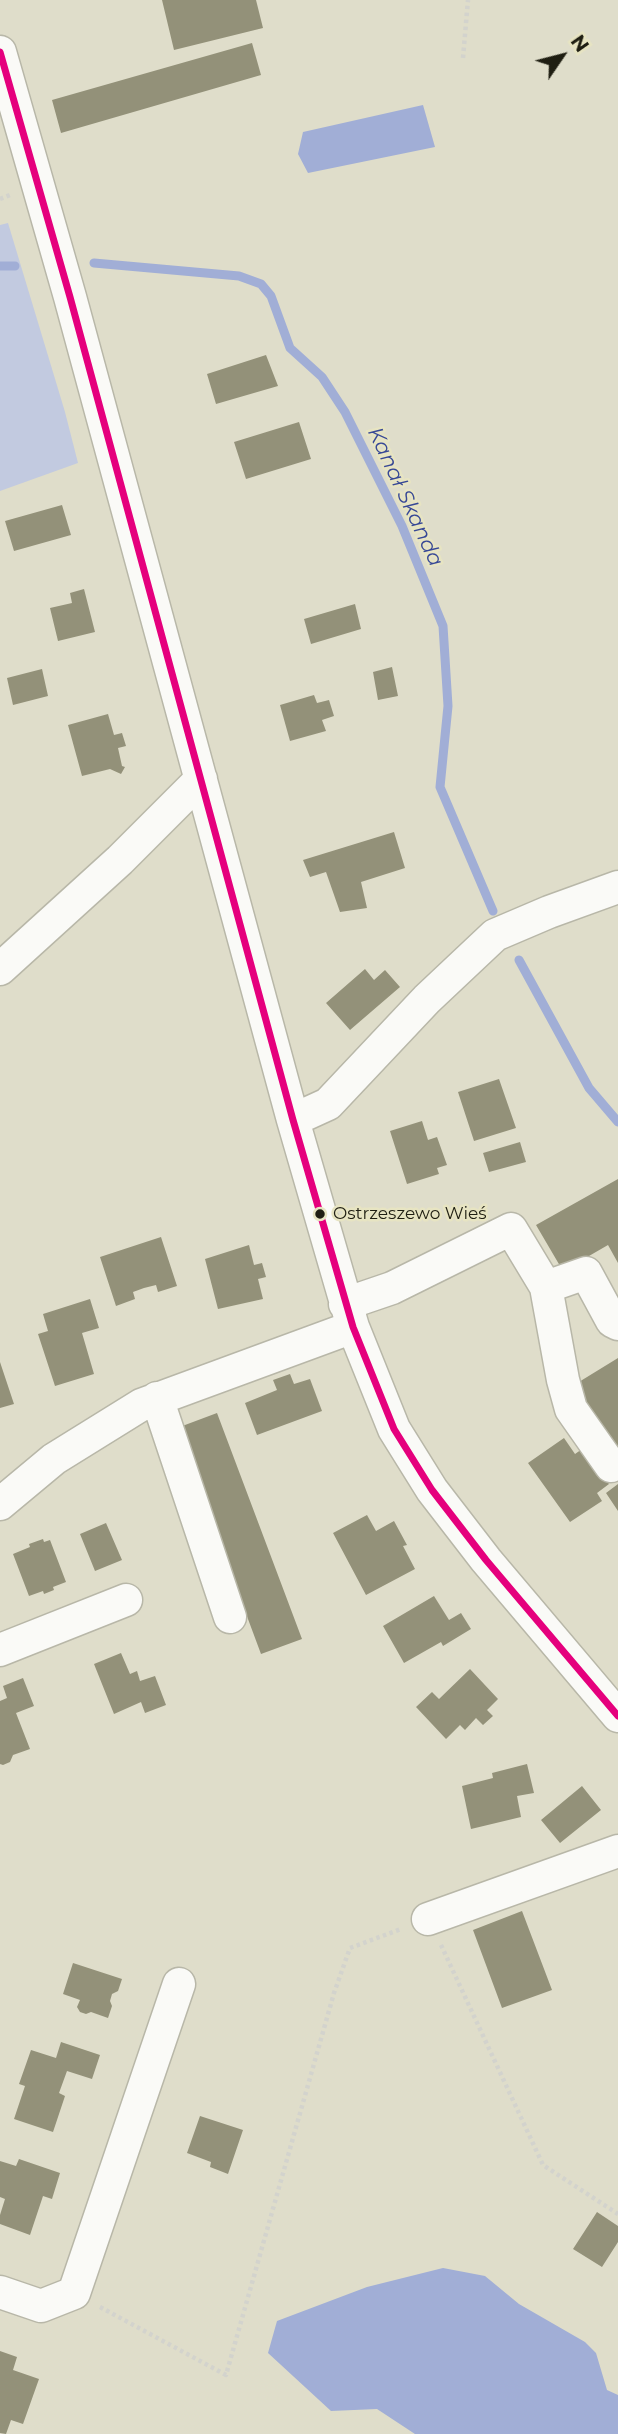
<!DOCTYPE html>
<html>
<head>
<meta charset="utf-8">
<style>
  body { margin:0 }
  #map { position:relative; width:618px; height:2434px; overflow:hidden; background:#dfddca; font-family:Montserrat,sans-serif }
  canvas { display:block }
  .north { position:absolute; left:527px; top:21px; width:70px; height:70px; -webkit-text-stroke:5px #e7e4c2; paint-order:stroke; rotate:55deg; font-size:19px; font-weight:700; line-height:28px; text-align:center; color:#1f1e12 }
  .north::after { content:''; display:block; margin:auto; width:24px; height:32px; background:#1f1e12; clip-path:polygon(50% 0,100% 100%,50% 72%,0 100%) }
</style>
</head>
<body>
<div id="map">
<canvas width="618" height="2434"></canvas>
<div class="north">N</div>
</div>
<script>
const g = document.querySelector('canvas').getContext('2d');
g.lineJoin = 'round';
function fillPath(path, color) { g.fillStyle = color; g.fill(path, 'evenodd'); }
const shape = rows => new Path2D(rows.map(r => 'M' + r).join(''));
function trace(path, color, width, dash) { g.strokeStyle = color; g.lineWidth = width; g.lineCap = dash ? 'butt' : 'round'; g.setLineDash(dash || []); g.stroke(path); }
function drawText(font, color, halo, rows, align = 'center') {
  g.font = font + ' Montserrat,sans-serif'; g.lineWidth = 5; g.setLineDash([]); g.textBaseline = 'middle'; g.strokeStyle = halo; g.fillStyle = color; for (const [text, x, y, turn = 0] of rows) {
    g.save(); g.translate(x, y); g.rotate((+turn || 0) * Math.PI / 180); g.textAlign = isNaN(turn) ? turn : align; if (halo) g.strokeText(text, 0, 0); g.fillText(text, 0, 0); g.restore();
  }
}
const green = shape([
  [8,223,65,412,78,463,0,491,0,225]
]);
const water = shape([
  [423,105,435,147,308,173,298,154,303,132],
  [443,2268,485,2276,519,2304,585,2342,596,2353,607,2390,618,2395,618,2434,415,2434,377,2409,331,2411,268,2353,277,2321,367,2287]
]);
const stream = shape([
  [94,263,239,276,261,284,271,296,290,348,322,377,345,412,402,526,443,626,448,706,440,787,493,911],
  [0,266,15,266],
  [519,960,589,1088,618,1122]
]);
const building = shape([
  [162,0,256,0,263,28,174,50],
  [252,43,261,75,61,133,52,100],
  [266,355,278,386,216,404,207,374],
  [299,422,311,459,246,479,234,442],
  [62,505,71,535,14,551,5,521],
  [84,589,95,632,58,641,50,608,72,603,70,593],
  [355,604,361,629,311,644,304,619],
  [392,667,398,696,378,700,373,672],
  [42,669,48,696,13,705,7,678],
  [314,695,317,703,329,700,334,716,322,720,326,731,290,741,280,705],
  [108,714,114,735,122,733,126,746,118,748,122,766,125,767,121,774,110,769,82,776,68,725],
  [394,832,405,868,361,882,367,908,340,912,326,872,310,877,303,860],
  [365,969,374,980,385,970,400,987,350,1030,326,1003],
  [499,1079,516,1128,474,1141,458,1092],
  [422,1121,428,1140,437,1137,447,1165,437,1168,439,1174,407,1184,390,1131],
  [520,1142,526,1162,489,1172,483,1153],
  [618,1179,618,1263,608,1245,563,1271,536,1225],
  [161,1237,177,1286,158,1292,156,1285,144,1288,133,1292,135,1299,116,1306,100,1257],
  [249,1245,254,1265,262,1263,266,1277,258,1279,263,1299,218,1309,205,1259],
  [90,1299,99,1328,82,1333,94,1374,55,1386,38,1334,48,1331,43,1314],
  [618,1358,618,1448,574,1385],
  [0,1362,14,1404,0,1408],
  [290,1374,294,1384,310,1379,322,1411,257,1435,245,1403,277,1390,273,1380],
  [217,1413,302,1639,261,1654,177,1428],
  [564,1438,575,1454,585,1447,609,1484,597,1493,602,1501,570,1522,528,1463],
  [618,1484,618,1511,606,1493],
  [367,1515,376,1531,394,1521,407,1545,403,1546,415,1569,366,1595,333,1533],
  [106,1523,122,1560,95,1571,80,1534],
  [43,1539,44,1542,50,1540,66,1582,53,1587,54,1590,44,1594,43,1591,29,1596,13,1554,30,1547,29,1544],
  [434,1596,449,1620,461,1613,471,1629,443,1646,441,1642,404,1663,383,1626],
  [121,1653,130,1674,137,1671,140,1681,155,1676,166,1705,145,1713,141,1702,114,1714,94,1664],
  [470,1669,498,1699,487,1710,493,1716,483,1725,476,1718,465,1730,460,1725,446,1739,416,1707,432,1692,439,1699],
  [23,1678,34,1706,16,1713,30,1749,13,1755,10,1762,3,1765,0,1764,0,1701,7,1698,3,1686],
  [527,1764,534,1793,517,1796,521,1817,471,1829,462,1786,493,1778,492,1773],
  [582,1786,601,1810,560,1843,541,1820],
  [522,1911,552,1990,502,2008,473,1930],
  [73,1963,122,1979,118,1991,112,1994,110,2001,112,2006,108,2018,91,2012,86,2014,80,2012,77,2007,80,2000,63,1994],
  [61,2042,100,2055,92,2079,67,2071,59,2093,65,2096,53,2132,14,2119,25,2086,19,2084,31,2050,56,2058],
  [200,2116,243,2130,228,2174,210,2167,211,2162,187,2153],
  [19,2159,60,2173,52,2199,43,2196,30,2235,0,2224,0,2215,5,2199,0,2197,0,2161,16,2166],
  [597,2212,618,2226,618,2242,602,2267,573,2249],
  [0,2351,17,2357,13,2370,39,2379,23,2424,11,2420,6,2434,0,2433]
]);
const path = shape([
  [463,58,468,0],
  [0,199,10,195],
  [441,1945,543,2165,618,2214],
  [100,2307,226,2375,334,1993,350,1948,401,1929]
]);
const minor = shape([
  [0,52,70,297,293,1120,353,1327,394,1429,432,1490,486,1560,618,1716],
  [0,969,120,860,201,779],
  [293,1120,328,1104,427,999,495,935,549,912,618,887],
  [546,1287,586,1273,612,1321,618,1324],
  [345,1304,392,1288,511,1229,546,1287,563,1380,571,1409,611,1466],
  [157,1398,230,1617],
  [0,1504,54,1459,141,1405,353,1327],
  [0,1650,126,1600],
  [428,1919,618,1851],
  [0,2292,41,2306,74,2293,179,1984]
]);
const bus1 = shape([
  [0,52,70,297,293,1120,353,1327,394,1429,432,1490,486,1560,618,1716]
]);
const markers = [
  [320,1214,6,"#1f1e12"]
];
const busNames = [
  ["Ostrzeszewo Wieś",333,1214]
];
const waterNames = [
  ["Kanał Skanda",405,497,65]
];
fillPath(green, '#c2cae0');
fillPath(water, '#a1aed6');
trace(stream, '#a1aed6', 9);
fillPath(building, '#939179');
trace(minor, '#b8b7a8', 35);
trace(path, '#d3d3cd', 4.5, [3.5, 3.5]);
trace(minor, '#fafaf7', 32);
trace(bus1, '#e5007d', 7);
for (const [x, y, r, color] of markers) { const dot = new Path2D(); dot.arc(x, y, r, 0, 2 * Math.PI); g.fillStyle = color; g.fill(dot); trace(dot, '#e7e4c2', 2.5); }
drawText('17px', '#1f1e12', '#e7e4c2', busNames, 'left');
drawText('italic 21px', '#374896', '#e7e4c2', waterNames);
</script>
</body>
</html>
